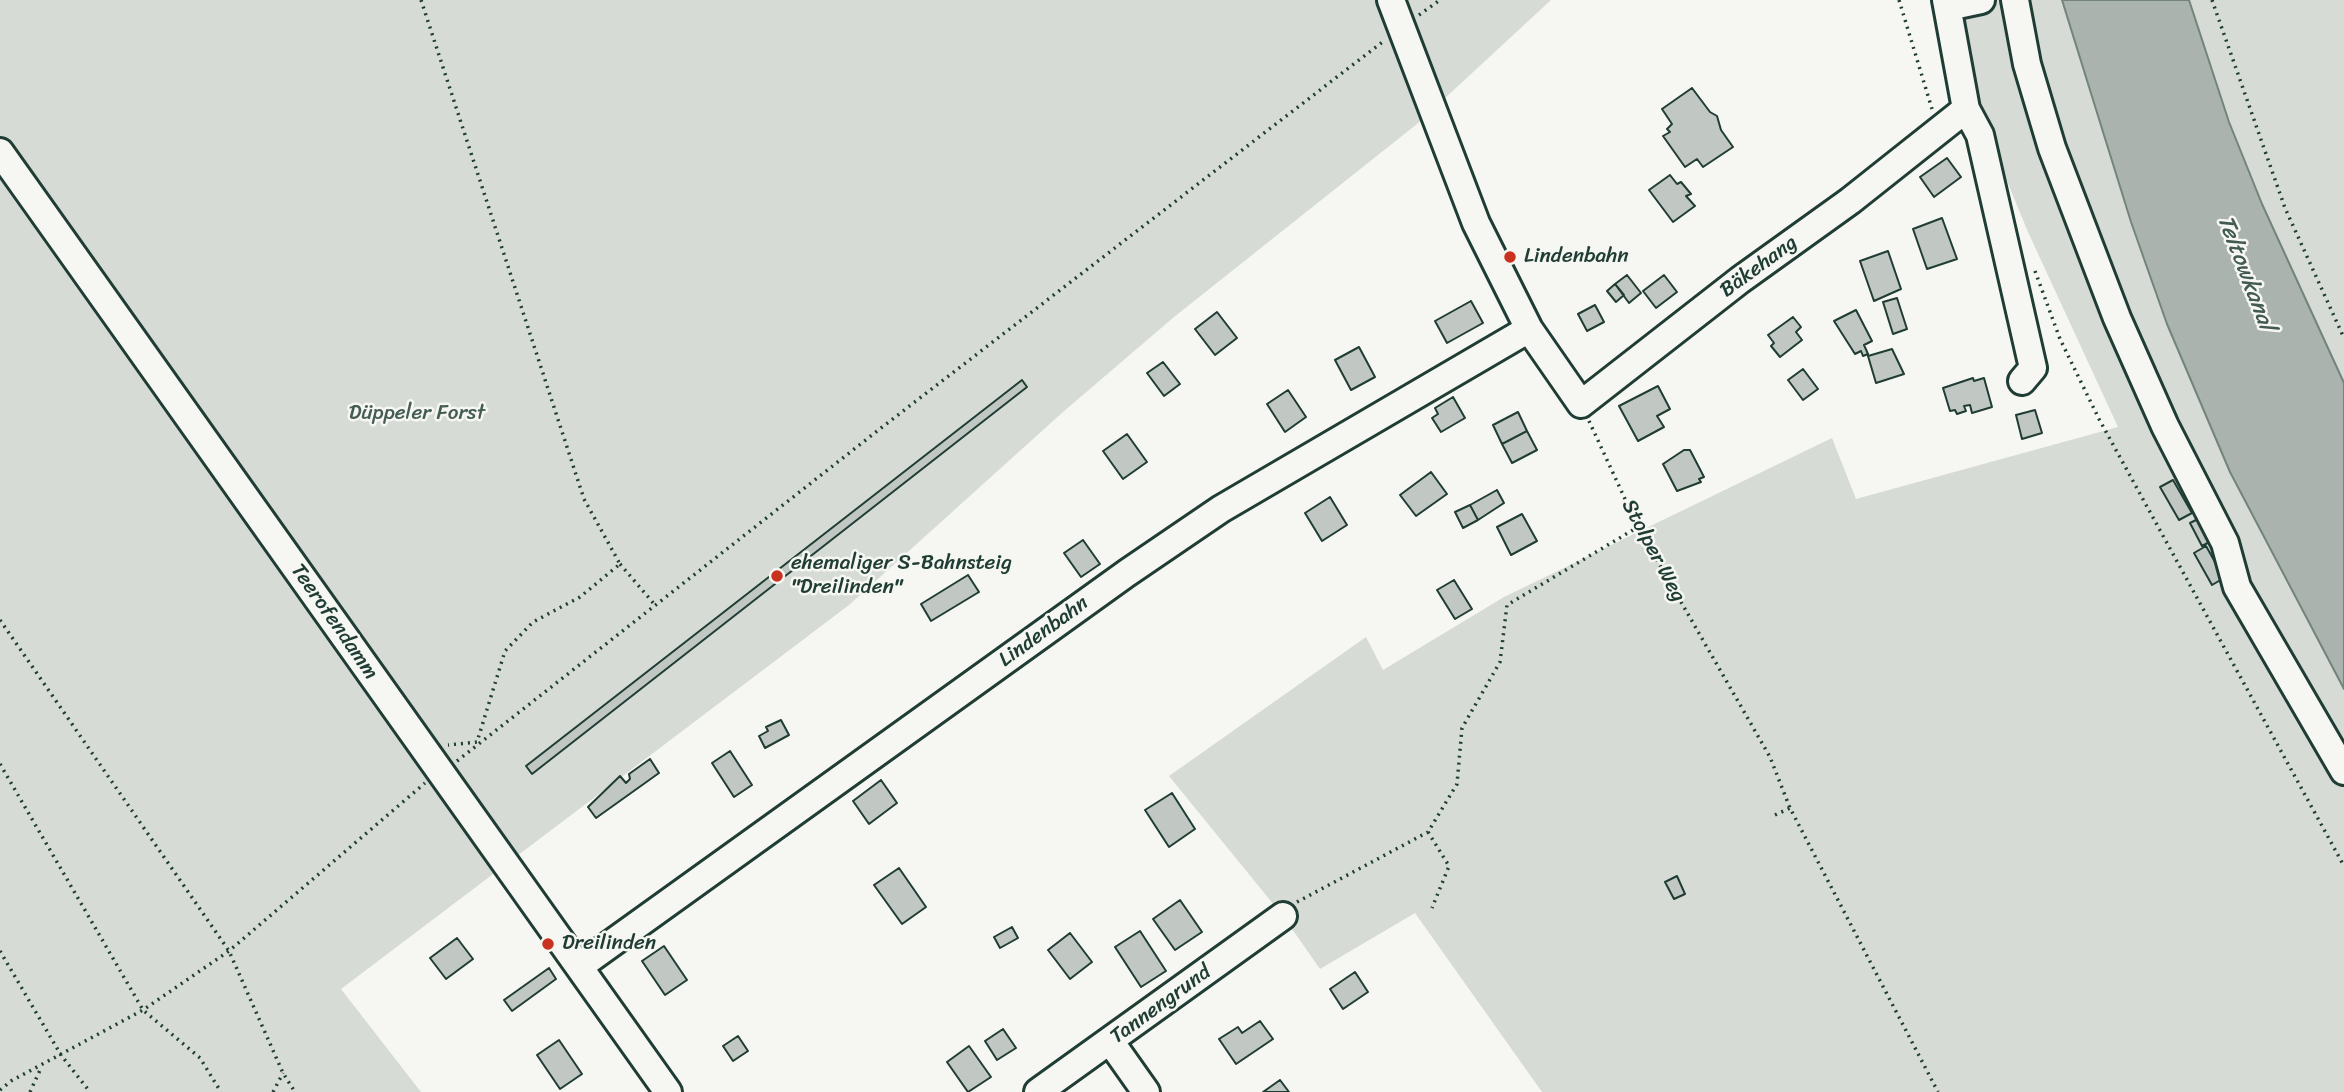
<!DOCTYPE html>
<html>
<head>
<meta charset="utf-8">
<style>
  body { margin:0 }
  canvas { display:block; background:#f6f6f2 }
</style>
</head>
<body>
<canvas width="2344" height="1092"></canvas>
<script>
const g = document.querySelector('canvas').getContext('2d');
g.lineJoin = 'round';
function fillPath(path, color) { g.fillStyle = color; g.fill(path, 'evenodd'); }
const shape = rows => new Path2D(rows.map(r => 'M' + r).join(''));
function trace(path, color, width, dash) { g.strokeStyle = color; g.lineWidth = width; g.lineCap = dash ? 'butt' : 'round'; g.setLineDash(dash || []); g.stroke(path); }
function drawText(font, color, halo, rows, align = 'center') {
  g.font = font + ' Sriracha,sans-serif'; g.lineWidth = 5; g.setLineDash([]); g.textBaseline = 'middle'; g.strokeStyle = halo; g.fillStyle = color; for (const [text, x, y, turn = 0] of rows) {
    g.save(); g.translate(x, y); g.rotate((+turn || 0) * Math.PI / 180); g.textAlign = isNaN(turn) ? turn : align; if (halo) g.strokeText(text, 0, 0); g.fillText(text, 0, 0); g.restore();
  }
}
const green = shape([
  [0,0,1551,0,1417,124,1174,317,1063,412,849,605,341,989,421,1092,0,1092],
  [1958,0,2062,0,2130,222,2167,324,2230,472,2344,689,2344,1092,1542,1092,1415,913,1320,969,1283,916,1169,776,1366,637,1383,670,1504,597,1832,438,1856,499,2118,427,2028,232,1978,111],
  [2189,0,2344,0,2344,383,2262,204,2229,122]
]);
const water = shape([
  [2062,0,2189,0,2229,122,2262,204,2344,383,2344,689,2230,472,2167,324,2131,222,2062,0]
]);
const building = shape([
  [1692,88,1710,112,1717,116,1721,130,1733,147,1703,167,1697,159,1685,167,1663,136,1670,132,1667,129,1672,124,1662,109,1692,88],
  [1947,158,1961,177,1934,197,1920,177,1947,158],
  [1670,175,1677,184,1681,182,1691,194,1686,196,1695,206,1673,222,1649,190,1670,175],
  [1942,218,1957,259,1927,269,1913,229,1942,218],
  [1888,251,1901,289,1874,301,1860,261,1888,251],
  [1627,275,1641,293,1629,303,1615,284,1627,275],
  [1664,275,1677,292,1656,308,1643,291,1664,275],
  [1615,284,1624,295,1616,302,1607,291,1615,284],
  [1897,298,1907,329,1893,334,1883,302,1897,298],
  [1471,301,1483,323,1447,343,1435,321,1471,301],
  [1595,305,1604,322,1587,331,1578,314,1595,305],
  [1856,310,1872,341,1864,345,1868,354,1863,356,1861,351,1855,354,1834,321,1856,310],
  [1217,312,1237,338,1215,355,1195,329,1217,312],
  [1793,317,1801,327,1796,332,1802,340,1780,357,1771,346,1774,343,1768,335,1793,317],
  [1359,347,1375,377,1351,390,1335,360,1359,347],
  [1892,349,1904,374,1876,383,1868,356,1892,349],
  [1163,362,1180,384,1164,396,1147,373,1163,362],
  [1803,369,1818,389,1803,400,1788,380,1803,369],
  [1973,378,1974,381,1984,378,1992,407,1972,413,1970,405,1964,406,1966,411,1957,414,1955,410,1950,411,1943,388,1973,378],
  [1022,380,1027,387,532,774,526,766,1022,380],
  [1658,386,1670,409,1657,416,1664,427,1638,441,1619,406,1658,386],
  [1288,390,1306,417,1285,432,1267,404,1288,390],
  [1453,397,1465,418,1441,432,1432,418,1438,414,1435,408,1453,397],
  [2035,410,2042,433,2022,439,2016,415,2035,410],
  [1518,412,1527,431,1502,444,1493,425,1518,412],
  [1527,431,1537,450,1512,463,1502,444,1527,431],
  [1127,434,1147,462,1123,479,1103,451,1127,434],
  [1684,450,1690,450,1704,477,1699,479,1701,482,1677,491,1663,464,1684,450],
  [1431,472,1447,494,1416,516,1400,495,1431,472],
  [2173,480,2192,513,2179,520,2160,487,2173,480],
  [1497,490,1504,503,1478,520,1470,505,1497,490],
  [1330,497,1347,525,1322,541,1305,513,1330,497],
  [1470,505,1478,520,1463,528,1455,512,1470,505],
  [1522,514,1537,541,1511,555,1497,527,1522,514],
  [2206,515,2215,539,2202,546,2190,523,2206,515],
  [1083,540,1100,564,1081,577,1064,553,1083,540],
  [2206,546,2224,578,2212,585,2194,553,2206,546],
  [968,575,979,592,931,621,921,604,968,575],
  [1454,580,1472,609,1455,619,1437,590,1454,580],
  [781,720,789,735,765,748,759,736,768,731,766,727,781,720],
  [730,751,752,785,734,797,712,763,730,751],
  [650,759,659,773,596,818,588,807,620,776,626,783,630,779,629,774,650,759],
  [881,780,897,803,869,824,853,801,881,780],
  [1172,793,1195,829,1169,847,1145,810,1172,793],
  [899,868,926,907,902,924,874,885,899,868],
  [1677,876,1685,894,1674,899,1665,882,1677,876],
  [1180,900,1202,932,1175,950,1153,919,1180,900],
  [1012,927,1018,938,1000,948,994,937,1012,927],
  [1140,931,1166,971,1141,987,1115,947,1140,931],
  [1070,933,1092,962,1070,979,1048,950,1070,933],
  [457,938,473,959,446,979,430,958,457,938],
  [664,946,687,980,665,995,642,961,664,946],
  [549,968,556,979,512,1011,504,1000,549,968],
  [1355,972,1368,992,1343,1009,1330,989,1355,972],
  [1260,1021,1273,1039,1236,1064,1219,1039,1238,1027,1242,1033,1260,1021],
  [1003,1029,1016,1048,997,1060,985,1041,1003,1029],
  [738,1036,748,1051,733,1061,723,1046,738,1036],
  [559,1040,582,1074,560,1089,537,1055,559,1040],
  [969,1046,991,1077,968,1092,947,1062,969,1046],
  [1280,1080,1289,1092,1263,1092,1280,1080]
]);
const path = shape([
  [421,0,584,499,620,564,580,597,533,622,505,651,477,742,448,745],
  [1899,0,1932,109],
  [2212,0,2285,208,2344,338],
  [1419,15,1440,0],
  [2035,271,2060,339,2099,419,2344,866],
  [1589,421,1638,527,1770,757,1790,808,1938,1092],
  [620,564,655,605],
  [0,620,229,951,283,1073,295,1092],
  [457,761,881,428,1385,40],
  [0,764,143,1010,200,1058,221,1092],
  [1775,815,1790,808],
  [1428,832,1449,866,1432,908],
  [1297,902,1428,832,1457,784,1462,728,1500,662,1507,605,1638,527],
  [0,951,61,1055,90,1092],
  [0,1090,11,1081,143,1010,229,951,425,783],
  [30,1092,41,1068],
  [273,1092,283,1073]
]);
const minor = shape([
  [1391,0,1476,223,1529,329,1581,404,1740,280,1850,201,1966,109],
  [1946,0,1966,109,1980,135,2033,368,2022,381],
  [2015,0,2027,64,2052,148,2117,318,2165,426,2225,543,2237,587,2344,771],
  [1948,7,1981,0],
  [0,152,668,1092],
  [580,966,1127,573,1221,509,1529,329],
  [1110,1041,1146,1092],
  [1038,1092,1283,916]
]);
const markers = [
  [1510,257,7,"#c8321e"],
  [777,576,7,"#c8321e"],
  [548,944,7,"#c8321e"]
];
const poiNames = [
  ["Lindenbahn",1524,257],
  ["ehemaliger S-Bahnsteig",791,564],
  ["\"Dreilinden\"",791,588],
  ["Dreilinden",562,944]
];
const streetNames = [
  ["Bäkehang",1759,267,-36],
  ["Stolper Weg",1653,551,62],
  ["Teerofendamm",334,622,55],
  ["Lindenbahn",1044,632,-36],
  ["Tannengrund",1161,1005,-36]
];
const parkNames = [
  ["Düppeler Forst",417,414]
];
const waterNames = [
  ["Teltowkanal",2245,273,69]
];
fillPath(green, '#d6dbd6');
fillPath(water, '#aab3ae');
trace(water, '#72847d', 2);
fillPath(building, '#c1c8c3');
trace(building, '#1f3d34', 2);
trace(minor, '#1f3d34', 32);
trace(path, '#1f3d34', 3.5, [2, 5]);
trace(minor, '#f6f6f2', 26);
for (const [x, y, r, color] of markers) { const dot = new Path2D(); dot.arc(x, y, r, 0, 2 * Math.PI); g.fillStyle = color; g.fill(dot); trace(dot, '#f6f6f2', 2.5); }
drawText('21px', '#1f3d34', '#f6f6f2', poiNames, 'left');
drawText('21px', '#1f3d34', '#f6f6f2', streetNames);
drawText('21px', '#445d54', '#f6f6f2', parkNames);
drawText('italic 23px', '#425a52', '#f6f6f2', waterNames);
</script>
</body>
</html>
